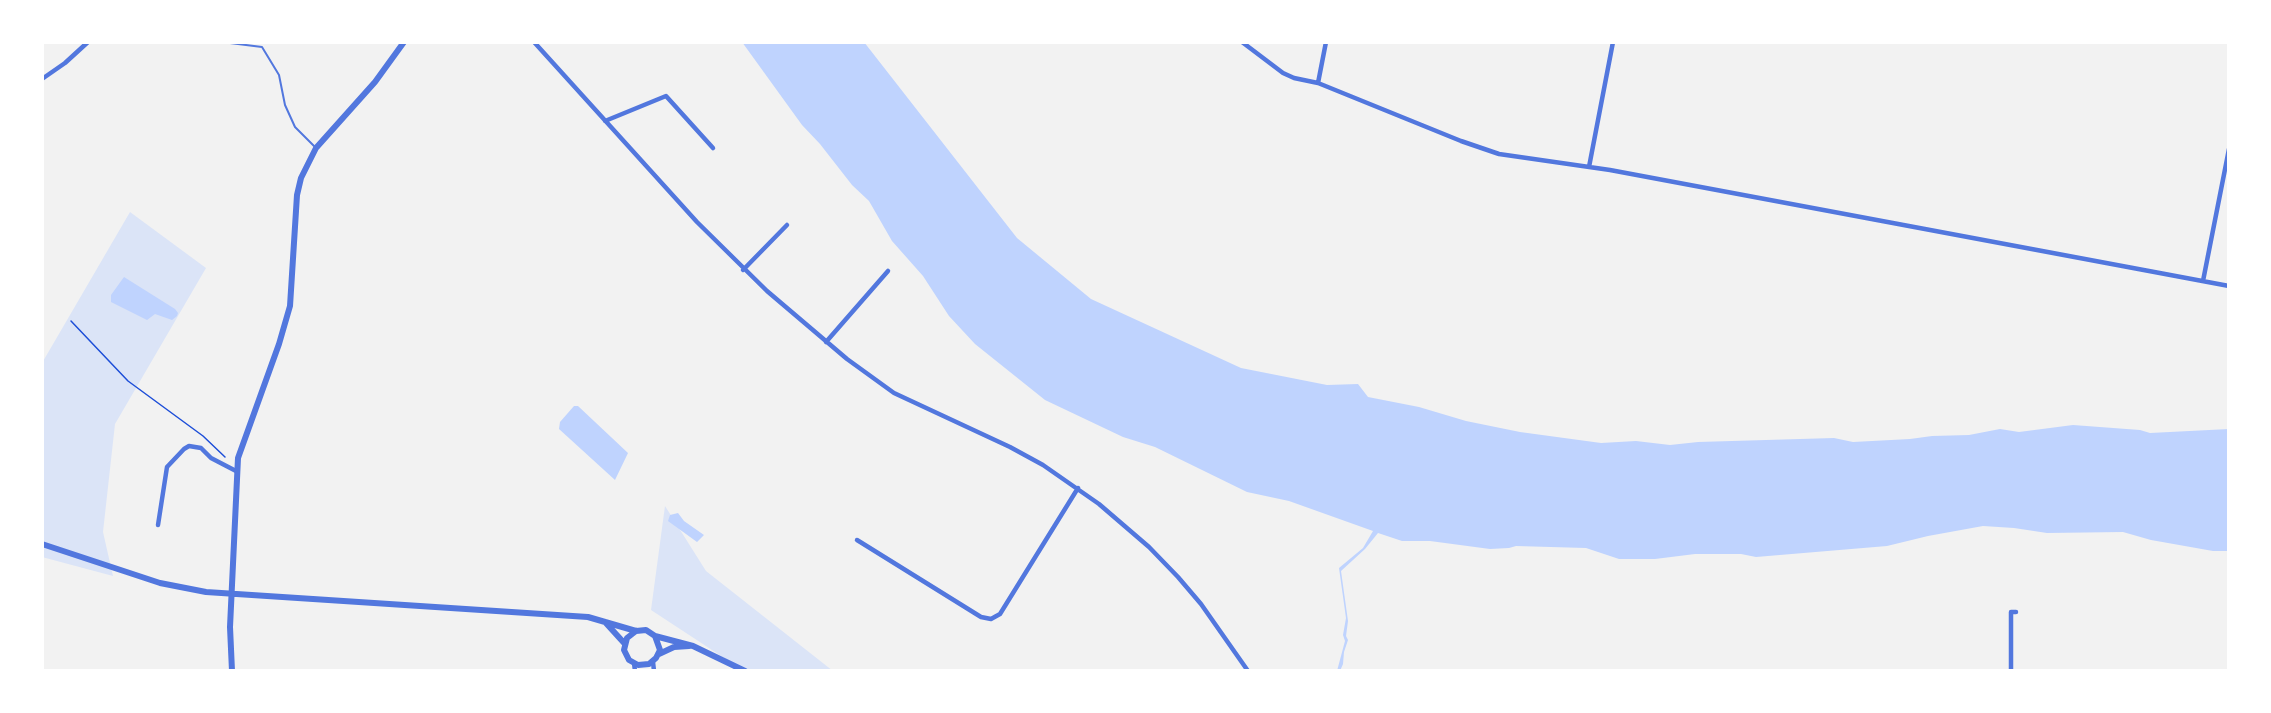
<!DOCTYPE html>
<html>
<head>
<meta charset="utf-8">
<style>
  body { margin:0 }
  #map { position:relative; width:2271px; height:713px; overflow:hidden; background:#f2f2f2; font-family:"Exo 2",sans-serif }
  canvas { display:block }
  .frame { position:absolute; inset:0; border:44px solid #fff; pointer-events:none }
</style>
</head>
<body>
<div id="map">
<canvas width="2271" height="713"></canvas>
<div class="frame"></div>
</div>
<script>
const g = document.querySelector('canvas').getContext('2d');
g.lineJoin = 'round';
function fillPath(path, color) { g.fillStyle = color; g.fill(path, 'evenodd'); }
const shape = rows => new Path2D(rows.map(r => 'M' + r).join(''));
function trace(path, color, width, dash) { g.strokeStyle = color; g.lineWidth = width; g.lineCap = dash ? 'butt' : 'round'; g.setLineDash(dash || []); g.stroke(path); }
const green = shape([
  [130,212,206,268,115,424,103,532,113,576,42,557,42,363],
  [665,506,706,571,833,671,744,671,651,610]
]);
const water = shape([
  [742,42,864,42,1017,238,1091,299,1241,368,1327,385,1358,384,1368,397,1419,407,1466,421,1520,432,1601,443,1636,441,1670,445,1698,442,1834,438,1853,442,1910,439,1932,436,1969,435,2000,429,2019,432,2073,425,2140,430,2150,433,2229,429,2229,551,2213,551,2151,540,2123,532,2047,533,2014,528,1983,526,1928,536,1887,546,1756,557,1741,554,1695,554,1655,559,1619,559,1586,548,1516,546,1509,548,1490,549,1430,541,1402,541,1378,533,1365,549,1341,571,1348,621,1346,636,1348,640,1344,652,1343,664,1340,671,1337,671,1345,641,1343,635,1346,618,1339,568,1363,548,1373,531,1289,501,1247,492,1155,447,1123,437,1045,400,975,344,949,316,923,276,892,241,869,201,852,185,820,144,802,125],
  [124,277,175,309,178,313,177,316,172,320,155,314,147,320,111,302,111,295],
  [574,406,578,406,628,453,615,480,559,429,560,422],
  [678,513,684,521,704,535,697,542,668,521,670,515]
]);
const path = shape([
  [71,321,128,381,203,436,225,457]
]);
const service = shape([
  [222,42,262,47,279,75,285,105,295,127,316,148]
]);
const minor = shape([
  [534,42,697,222,767,291,847,359,894,393,1010,447,1043,465,1099,504,1149,547,1178,577,1201,604,1248,671],
  [1242,42,1283,73,1294,78,1318,83,1461,141,1499,154,1610,170,2229,286],
  [42,79,65,63,88,42],
  [1318,83,1326,42],
  [605,121,666,96,713,148],
  [1589,167,1613,42],
  [743,270,787,225],
  [2203,281,2229,149],
  [826,342,888,271],
  [158,525,167,467,184,449,189,446,201,448,211,458,236,471],
  [857,540,981,617,991,619,1000,614,1078,488],
  [653,662,654,671],
  [634,663,635,671],
  [2011,671,2011,612,2016,612]
]);
const tertiary = shape([
  [42,544,160,583,206,592,588,617,636,631,646,630,655,636,693,646,745,671],
  [605,622,625,644],
  [636,631,627,638,624,650,629,660,638,665,649,664,656,658,660,650,655,636],
  [659,654,674,647,689,646],
  [232,671,230,627,238,458,279,344,290,306,297,195,301,178,316,148,375,82,404,42]
]);
fillPath(green, '#dbe4f7');
fillPath(water, '#bfd3fe');
trace(path, '#1d4ed8', 1.5);
trace(service, '#5277de', 2);
trace(minor, '#5277de', 4.5);
trace(tertiary, '#5277de', 6);
</script>
</body>
</html>
